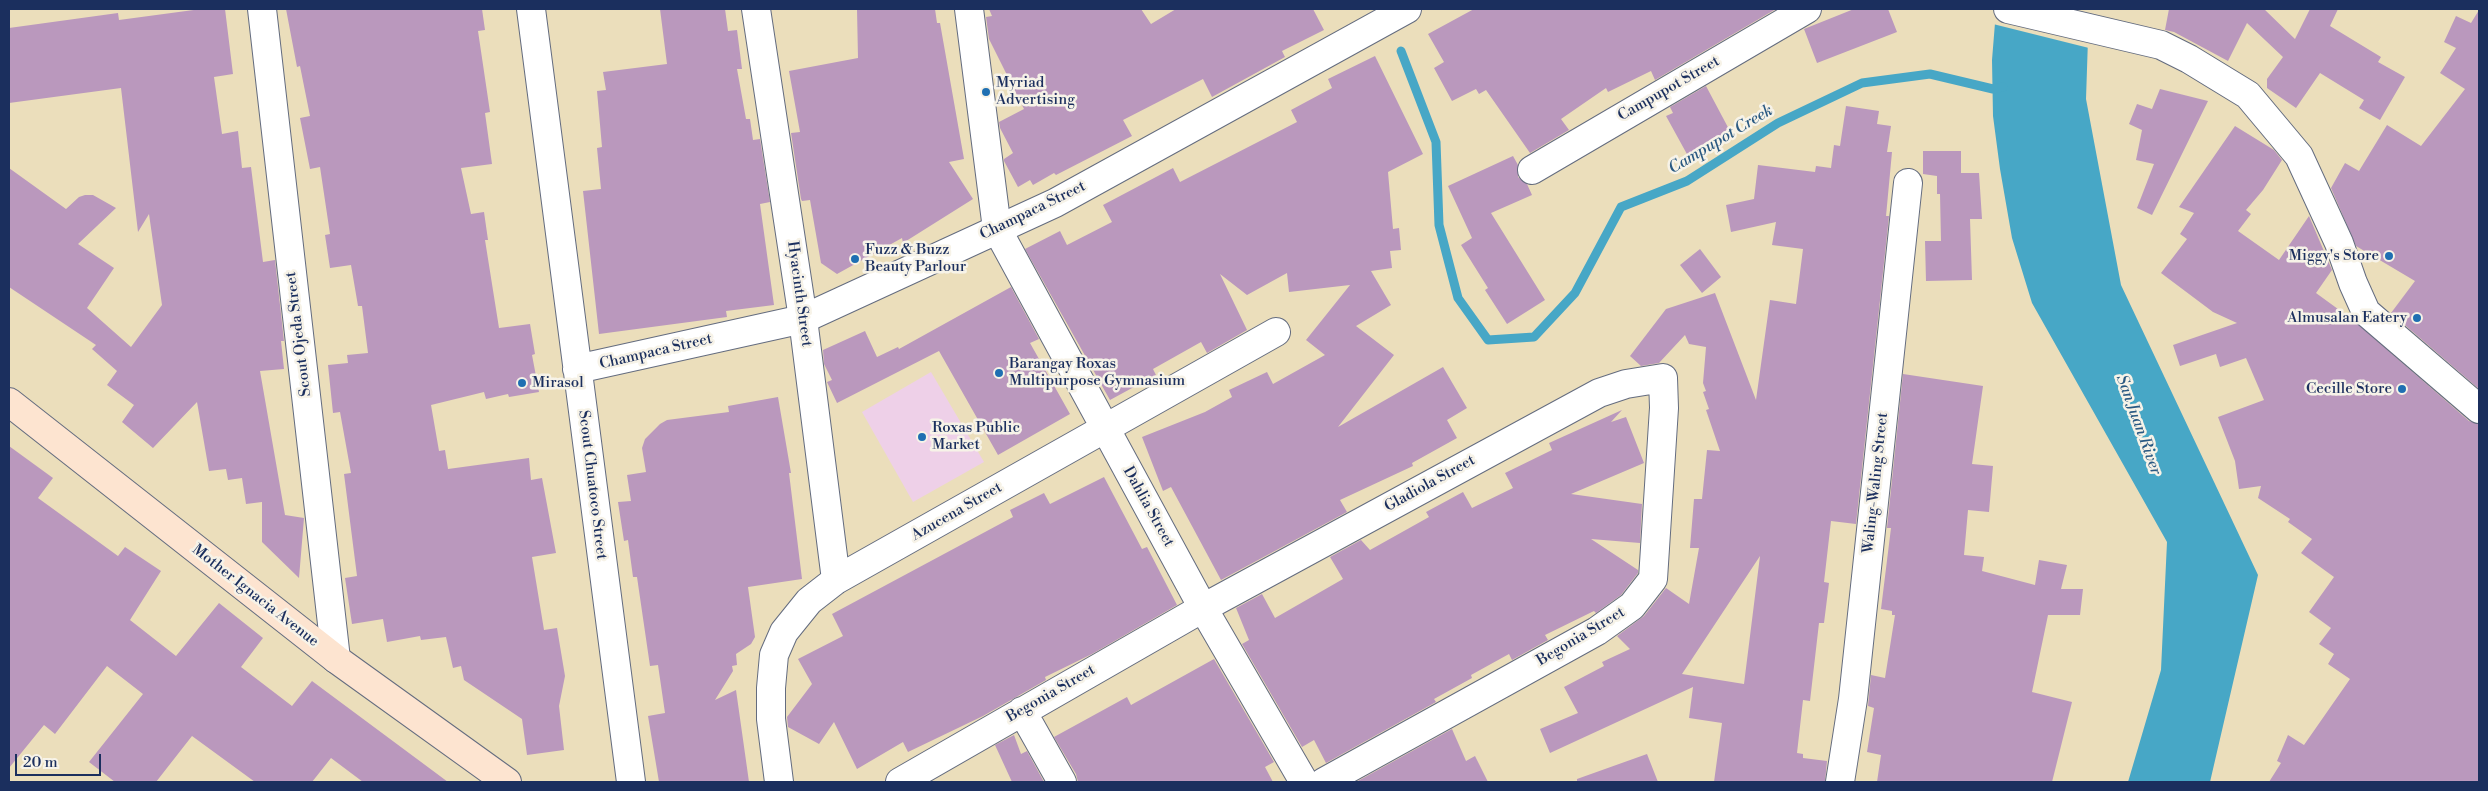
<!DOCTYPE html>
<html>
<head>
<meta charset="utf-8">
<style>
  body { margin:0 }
  #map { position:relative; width:2488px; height:791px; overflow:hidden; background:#ebdebb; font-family:"Libre Bodoni",serif }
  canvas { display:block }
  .frame { position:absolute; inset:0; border:10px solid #1b2f5e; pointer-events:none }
  .scale { position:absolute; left:15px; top:754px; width:86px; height:22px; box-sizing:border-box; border:2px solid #1b2f5e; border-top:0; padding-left:6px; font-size:15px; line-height:18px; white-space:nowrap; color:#1b2f5e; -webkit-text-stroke:4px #f7f3e8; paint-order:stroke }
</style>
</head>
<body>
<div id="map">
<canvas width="2488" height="791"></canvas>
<div class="frame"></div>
<div class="scale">20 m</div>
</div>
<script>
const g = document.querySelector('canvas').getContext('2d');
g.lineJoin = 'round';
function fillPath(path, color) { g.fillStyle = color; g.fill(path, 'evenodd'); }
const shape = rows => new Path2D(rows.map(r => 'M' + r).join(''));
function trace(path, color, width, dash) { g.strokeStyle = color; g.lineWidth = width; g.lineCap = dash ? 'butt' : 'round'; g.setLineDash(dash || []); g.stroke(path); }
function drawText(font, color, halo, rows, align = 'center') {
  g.font = font + ' "Libre Bodoni",serif'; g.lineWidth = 5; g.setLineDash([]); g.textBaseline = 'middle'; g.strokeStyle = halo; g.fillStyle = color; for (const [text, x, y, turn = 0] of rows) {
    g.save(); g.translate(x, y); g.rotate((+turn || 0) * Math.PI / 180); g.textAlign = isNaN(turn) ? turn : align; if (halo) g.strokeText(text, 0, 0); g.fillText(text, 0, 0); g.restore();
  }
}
const built = shape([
  [931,372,984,462,913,502,862,412]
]);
const water = shape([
  [2089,9,2086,99,2121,285,2258,575,2210,782,2128,782,2161,670,2167,542,2032,303,2012,238,2000,169,1993,116,1992,60,1995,23]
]);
const pier = shape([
  [1996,9,2092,9,2089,48,1993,24]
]);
const stream = shape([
  [1401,51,1436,142,1439,225,1458,298,1488,340,1534,337,1575,293,1621,207,1687,181,1778,123,1862,83,1930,74,1993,89,2003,87]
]);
const building = shape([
  [201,9,225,9,233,74,214,77,222,134,238,131,242,168,251,167,263,262,275,260,284,341,281,341,284,369,260,371,285,515,304,518,299,578,262,542,262,502,246,504,242,478,228,480,226,469,209,471,197,402,153,448,122,422,134,405,107,385,117,371,92,349,96,345,9,287,9,168,66,209,79,197,85,195,93,195,116,208,78,244,114,268,87,308,131,347,162,305,149,214,138,232,121,88,9,103,9,28,118,13,119,20],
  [286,9,482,9,485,30,478,31,490,112,485,113,492,164,461,168,471,214,484,212,488,240,485,240,499,328,530,324,535,354,532,355,539,392,509,397,508,394,486,399,484,392,431,405,439,451,445,450,448,469,529,458,531,480,542,478,556,553,532,557,544,630,557,628,565,676,559,706,564,750,527,755,522,719,464,680,461,666,453,668,446,637,421,640,420,636,387,642,383,619,352,624,345,578,357,576,344,474,351,473,340,412,333,413,328,365,348,363,347,355,368,353,362,306,358,306,351,265,330,268,325,235,330,234,320,167,310,169,300,118,310,116,300,66,297,67],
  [660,9,725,9,728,31,737,30,742,69,737,69,746,119,750,119,753,140,760,139,770,202,760,204,774,305,726,311,727,317,599,334,583,191,601,189,597,148,602,147,597,91,606,90,603,72,667,64],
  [857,9,935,9,937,23,940,23,964,159,949,162,973,199,903,243,902,238,837,274,821,263,810,200,802,201,801,199,791,133,800,132,789,71,858,58],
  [989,9,1141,9,1151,24,1176,9,1313,9,1324,30,1282,51,1285,57,1212,97,1203,79,1123,120,1132,136,1056,175,1054,173,1033,185,1030,180,1018,187,1004,161,1004,159,1013,153,1000,128,999,122,1024,109,989,39,986,17,992,16],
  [1474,9,1776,9,1655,80,1651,71,1608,92,1606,88,1561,119,1569,130,1530,153,1486,90,1479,94,1476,89,1452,101,1434,68,1444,62,1428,34],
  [1854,9,1888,9,1897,32,1817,63,1804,29],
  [2169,9,2264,9,2295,39,2310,9,2338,9,2330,26,2381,57,2378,62,2405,77,2380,120,2359,108,2364,100,2320,73,2296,108,2267,88,2267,79,2283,57,2247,23,2228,61,2174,32,2165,30],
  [2479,10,2479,389,2391,313,2415,281,2356,246,2331,188,2345,163,2359,171,2387,125,2421,146,2465,89,2440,73,2456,48,2444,42,2456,16,2471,23],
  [1375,56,1423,154,1388,172,1393,229,1399,228,1401,250,1390,251,1392,268,1371,271,1391,305,1356,326,1394,355,1338,427,1443,367,1467,408,1447,420,1457,438,1412,463,1413,466,1340,500,1347,512,1221,580,1171,487,1163,491,1142,437,1205,412,1232,397,1229,390,1267,372,1273,384,1325,355,1306,340,1350,285,1289,292,1287,273,1247,295,1220,274,1247,330,1207,353,1201,342,1153,369,1156,375,1110,400,1025,249,1060,231,1067,245,1112,222,1103,205,1173,168,1180,182,1297,122,1291,110,1332,88,1328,79],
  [1706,86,1731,133,1688,156,1666,116,1673,113,1670,107],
  [2160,89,2208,101,2152,215,2137,208,2154,164,2136,160,2142,130,2129,124,2137,104,2152,109],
  [1846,106,1879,111,1877,124,1891,126,1887,152,1892,152,1886,216,1889,216,1856,524,1831,521,1824,582,1829,583,1824,623,1819,623,1810,701,1803,700,1797,753,1803,754,1803,758,1827,761,1825,782,1714,782,1722,723,1689,718,1693,687,1550,753,1540,729,1578,713,1564,687,1604,666,1602,662,1630,649,1617,636,1644,616,1666,588,1689,604,1699,548,1690,548,1694,499,1702,499,1707,450,1720,451,1706,410,1709,409,1703,392,1706,391,1703,383,1706,347,1689,344,1685,335,1659,363,1641,366,1630,356,1666,309,1715,293,1756,400,1770,300,1796,304,1803,249,1772,245,1776,222,1731,232,1726,205,1754,199,1758,165,1815,172,1816,166,1831,168,1834,145,1840,146],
  [1760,556,1744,684,1682,674],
  [2235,126,2274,150,2282,160,2263,190,2246,210,2251,214,2238,231,2279,260,2309,216,2332,270,2316,293,2353,320,2469,421,2479,424,2479,782,2269,782,2281,763,2277,761,2288,735,2304,745,2350,679,2328,664,2334,654,2319,644,2331,628,2309,612,2334,577,2301,553,2312,539,2288,522,2290,519,2258,498,2261,486,2239,489,2235,461,2218,417,2264,400,2246,358,2220,367,2216,354,2180,366,2173,345,2237,323,2213,312,2161,273,2187,239,2180,234,2194,213,2179,207],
  [1923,151,1961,151,1961,173,1979,173,1982,219,1970,219,1972,280,1926,281,1925,241,1941,241,1940,194,1937,194,1937,176,1923,174],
  [1513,156,1518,165,1518,177,1527,184,1532,195,1491,213,1545,300,1507,324,1485,290,1488,288,1461,245,1472,238,1448,186],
  [1700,249,1721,277,1702,293,1680,265],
  [1011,287,1039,339,1030,343,1070,414,998,455,939,351,837,403,827,382,832,380,824,364,823,350,865,331,877,357,898,347,899,349],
  [1903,374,1983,386,1972,464,1993,466,1989,512,1968,510,1964,555,1984,557,1982,571,2035,585,2039,560,2067,565,2061,589,2083,589,2080,615,2048,615,2032,692,2072,702,2052,782,1877,782,1881,755,1867,752,1874,708,1868,706,1871,675,1885,678,1895,615,1892,615,1892,611,1881,609,1891,528,1887,528],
  [778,397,791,473,789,473,802,579,748,587,755,637,751,644,736,654,737,665,732,666,733,671,715,700,736,690,749,782,659,782,648,716,665,713,658,665,650,666,637,577,633,577,628,540,624,541,618,502,631,501,627,475,646,472,642,448,645,439,660,424,667,420,729,412,728,406],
  [1622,410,1611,422,1626,417,1644,463,1571,494,1642,504,1640,543,1591,539,1638,570,1638,573,1621,595,1596,613,1594,611,1545,635,1548,640,1512,660,1509,654,1471,675,1472,678,1434,699,1436,702,1326,763,1314,740,1302,747,1242,644,1249,640,1236,608,1262,594,1275,618,1343,579,1330,557,1361,540,1370,550,1429,517,1426,512,1463,492,1472,508,1513,488,1505,473,1552,450,1549,443],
  [9,446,53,478,38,498,118,556,125,547,161,571,130,620,176,656,219,603,263,638,241,667,292,706,312,681,448,782,363,782,331,758,312,782,255,782,192,736,156,782,115,782,89,762,143,694,107,666,55,734,44,725,9,768],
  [1104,477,1142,549,1147,547,1177,605,1092,654,1045,677,1046,680,983,716,908,752,903,742,857,769,834,722,819,744,788,727,787,717,812,684,798,659,843,636,832,614,1013,517,1010,510,1044,493,1050,504],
  [1214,659,1274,762,1265,767,1273,782,1078,782,1076,774,1054,737,1127,697,1131,705],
  [1452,729,1466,761,1475,756,1488,782,1356,782],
  [1014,735,1021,754,1027,751,1044,782,1012,782,995,745],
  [1647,754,1658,782,1577,782,1577,779]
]);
const minor = shape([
  [262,9,336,659],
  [756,9,803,319,836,580],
  [969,9,997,229,1203,608,1304,782],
  [1532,170,1807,9],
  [1022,711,1062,782],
  [779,782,771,719,771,688,774,655,784,632,809,601,836,580,1276,332],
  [900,782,1203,608,1599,393,1626,384,1663,378,1664,408,1653,579,1632,606,1597,631,1324,782],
  [1840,782,1853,699,1908,183]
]);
const tertiary = shape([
  [531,9,631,782],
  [2008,9,2161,45,2189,59,2248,95,2299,156,2339,243,2353,283,2366,312,2479,409],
  [577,369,803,319,1055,203,1407,9]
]);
const secondary = shape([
  [9,402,336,659,507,782]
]);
const markers = [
  [986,92,5,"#1f6fb2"],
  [2389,256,5,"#1f6fb2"],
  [855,259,5,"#1f6fb2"],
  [2417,318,5,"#1f6fb2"],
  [999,373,5,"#1f6fb2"],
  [522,383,5,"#1f6fb2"],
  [2402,389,5,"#1f6fb2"],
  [922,437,5,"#1f6fb2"]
];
const poiNames = [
  ["Myriad",996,83],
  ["Advertising",996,100],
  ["Fuzz & Buzz",865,250],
  ["Beauty Parlour",865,267],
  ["Miggy's Store",2379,256,"right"],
  ["Almusalan Eatery",2407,318,"right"],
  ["Barangay Roxas",1009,364],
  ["Multipurpose Gymnasium",1009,381],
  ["Mirasol",532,383],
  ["Cecille Store",2392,389,"right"],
  ["Roxas Public",932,428],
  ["Market",932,445]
];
const streetNames = [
  ["Campupot Street",1669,89,-30],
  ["Champaca Street",1033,211,-26],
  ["Hyacinth Street",799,294,82],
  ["Scout Ojeda Street",299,334,-97],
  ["Champaca Street",656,352,-13],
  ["Waling-Waling Street",1876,483,-84],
  ["Gladiola Street",1430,484,-29],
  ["Scout Chuatoco Street",592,485,83],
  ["Dahlia Street",1148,507,61],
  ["Azucena Street",957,512,-30],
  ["Mother Ignacia Avenue",255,596,38],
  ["Begonia Street",1581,637,-31],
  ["Begonia Street",1051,694,-30]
];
const waterNames = [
  ["Campupot Creek",1721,140,-31],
  ["San Juan River",2138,425,70]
];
fillPath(built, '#eed0e8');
fillPath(water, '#47a7c6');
fillPath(pier, '#ebdebb');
trace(stream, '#47a7c6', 9);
fillPath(building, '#ba98bd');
trace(minor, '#646c7f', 30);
trace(tertiary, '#646c7f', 30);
trace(secondary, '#646c7f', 30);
trace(minor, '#fff', 28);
trace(tertiary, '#fff', 28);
trace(secondary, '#fde4d0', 28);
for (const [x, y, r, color] of markers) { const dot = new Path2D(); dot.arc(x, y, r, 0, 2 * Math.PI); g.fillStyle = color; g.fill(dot); trace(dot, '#f7f3e8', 2); }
drawText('15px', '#1b2f5e', '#f7f3e8', poiNames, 'left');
drawText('15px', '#1b2f5e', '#f7f3e8', streetNames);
drawText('italic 16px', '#2a5982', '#f7f3e8', waterNames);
</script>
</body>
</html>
